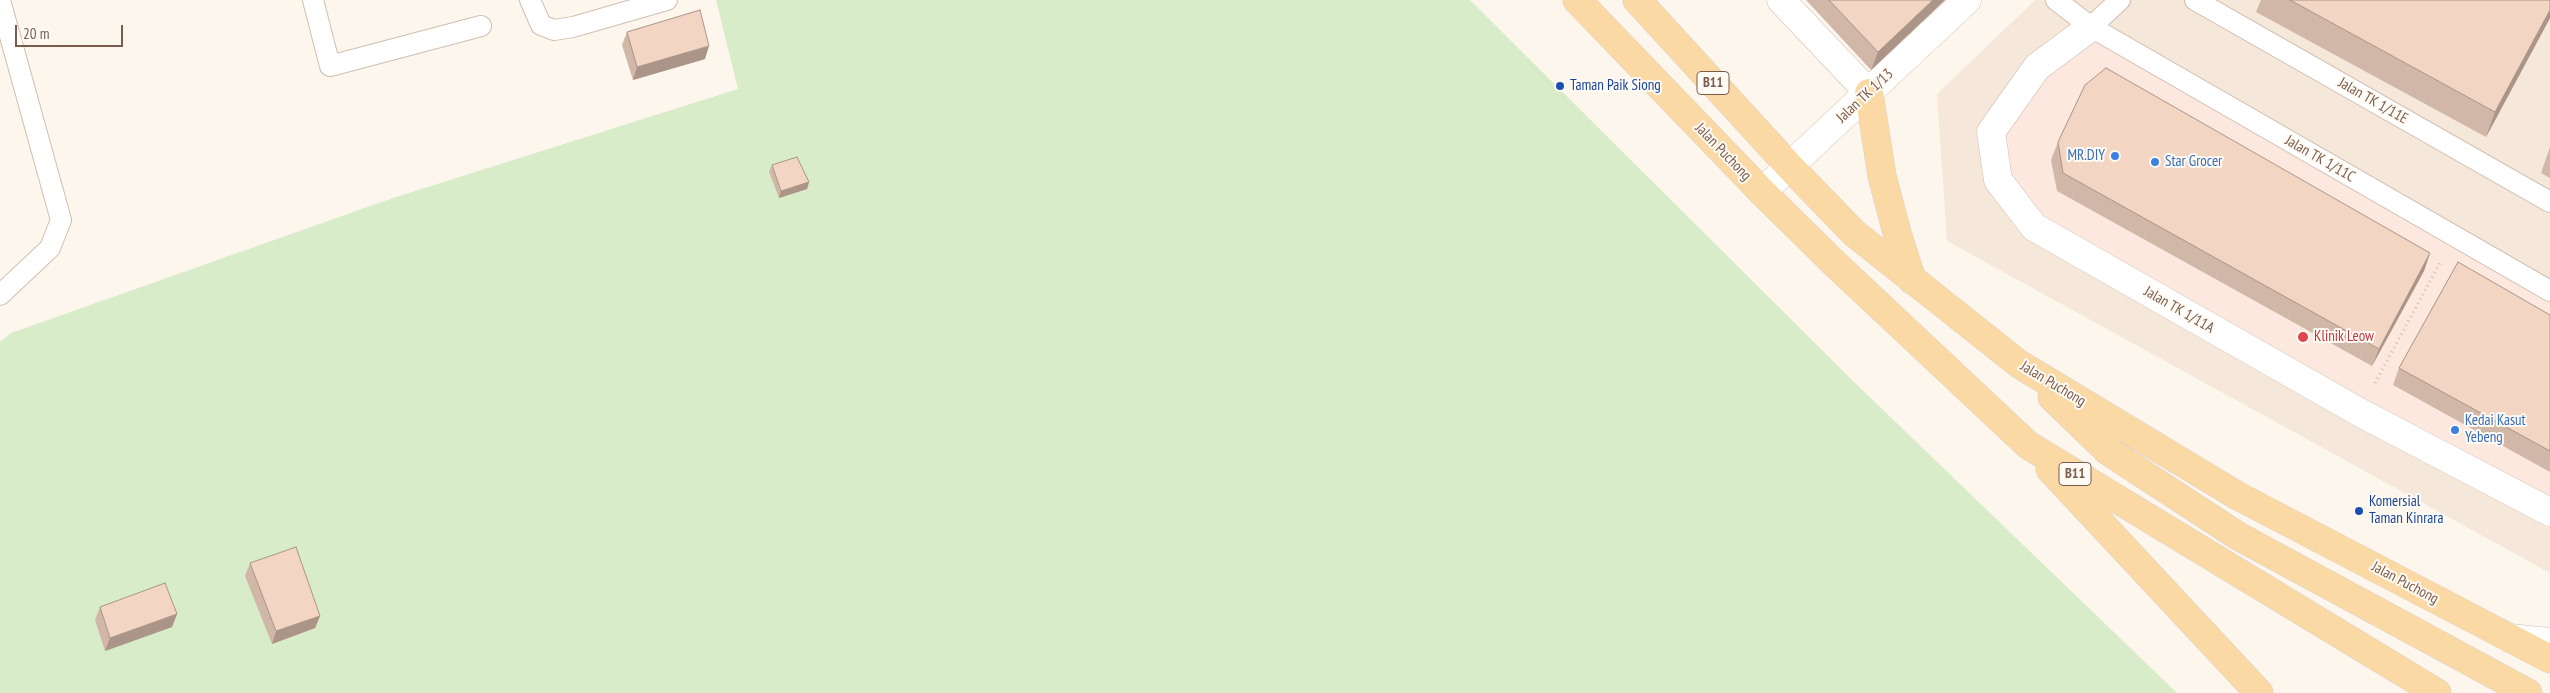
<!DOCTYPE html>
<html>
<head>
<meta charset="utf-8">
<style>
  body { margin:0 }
  #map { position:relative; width:2550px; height:693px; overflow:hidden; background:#fdf6ec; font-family:"PT Sans Narrow",sans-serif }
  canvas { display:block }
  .scale { position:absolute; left:15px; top:25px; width:108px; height:22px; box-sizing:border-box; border:2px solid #7a5c4d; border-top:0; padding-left:6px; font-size:15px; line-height:18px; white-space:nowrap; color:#7a5c4d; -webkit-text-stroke:4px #fffaf3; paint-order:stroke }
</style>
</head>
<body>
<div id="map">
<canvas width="2550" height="693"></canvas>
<div class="scale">20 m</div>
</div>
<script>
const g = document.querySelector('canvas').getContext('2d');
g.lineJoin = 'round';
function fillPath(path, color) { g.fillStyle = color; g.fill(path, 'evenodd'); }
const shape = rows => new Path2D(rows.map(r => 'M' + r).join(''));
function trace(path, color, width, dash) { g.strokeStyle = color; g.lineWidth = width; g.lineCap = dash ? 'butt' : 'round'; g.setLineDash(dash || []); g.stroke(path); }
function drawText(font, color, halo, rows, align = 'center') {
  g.font = font + ' "PT Sans Narrow",sans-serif'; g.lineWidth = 4; g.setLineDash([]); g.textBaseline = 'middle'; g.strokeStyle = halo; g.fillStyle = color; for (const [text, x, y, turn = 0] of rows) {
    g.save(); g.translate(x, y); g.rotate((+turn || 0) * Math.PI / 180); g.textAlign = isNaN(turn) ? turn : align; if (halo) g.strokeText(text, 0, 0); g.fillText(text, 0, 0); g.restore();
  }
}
const residential = shape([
  [2035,0,2550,0,2550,573,1947,241,1937,94]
]);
const commercial = shape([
  [2096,42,2550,303,2550,501,2043,216,2010,176,2005,138,2047,77]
]);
const green = shape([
  [716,0,1470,0,1853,381,2177,693,0,693,0,342,11,333,393,198,738,89]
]);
const path = shape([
  [2375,383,2441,261]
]);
const lane = shape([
  [313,0,330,66,481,26],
  [530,0,541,25,554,30,573,27,667,0],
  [2056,0,2091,27,2550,291],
  [2195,0,2550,202],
  [2091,27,2120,0],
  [0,295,50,248,61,220,0,0]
]);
const street = shape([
  [1781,0,1869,93],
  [2091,27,2037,67,1991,132,1998,180,2034,227,2359,412,2550,512],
  [2510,638,2550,642]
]);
const secondary = shape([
  [1762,192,1967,0]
]);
const primary = shape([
  [1577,0,1762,192,1833,262,2028,445,2437,693],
  [1637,0,1790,167,1854,233,2019,364,2238,496,2550,659],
  [1869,93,1882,176,1897,233,1912,280],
  [2052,397,2108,451,2238,536,2528,693],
  [2050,469,2259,693]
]);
const wall = shape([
  [1806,0,1945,0,1871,70],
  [2261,0,2550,0,2550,18,2486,137,2256,12],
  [627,32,705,59,633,80,622,45],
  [2058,142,2430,253,2424,271,2372,366,2057,191,2051,160],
  [2550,147,2550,178,2541,173],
  [772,165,809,182,807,189,779,198,769,172],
  [2550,315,2550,472,2393,385,2399,368],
  [250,563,320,616,315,628,272,644,245,576],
  [100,607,177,614,172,627,105,651,95,620]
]);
const shadedWall = shape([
  [1933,0,1945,0,1871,70,1878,52],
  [2550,10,2550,18,2486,137,2495,112],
  [709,46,705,59,633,80,637,67],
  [809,182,807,189,779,198,781,191],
  [2430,253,2424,271,2372,366,2379,349],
  [177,614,172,627,105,651,110,638],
  [320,616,315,628,272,644,276,631]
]);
const building = shape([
  [1829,0,1933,0,1878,52,1829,0],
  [2290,0,2550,0,2550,10,2495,112,2290,0],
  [700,10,709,46,637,67,627,32,700,10],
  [2106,68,2430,253,2379,349,2063,173,2058,142,2085,85,2106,68],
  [797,157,809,182,781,191,772,165,797,157],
  [2458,262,2550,315,2550,451,2399,368,2458,262],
  [296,547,320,616,276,631,250,563,296,547],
  [165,583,177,614,110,638,100,607,165,583]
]);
const markers = [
  [1560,86,5,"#1a4fb4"],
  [2115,156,5,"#3f7fe0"],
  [2155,162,5,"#3f7fe0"],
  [2303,337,6,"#e0444e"],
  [2455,430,5,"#3f7fe0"],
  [2359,511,5,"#1a4fb4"]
];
const shields = [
  [1713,83,32],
  [2075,474,32]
];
const shieldNames = [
  ["B11",1713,83],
  ["B11",2075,474]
];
const transitNames = [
  ["Taman Paik Siong",1570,86],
  ["Komersial",2369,502],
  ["Taman Kinrara",2369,519]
];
const streetNames = [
  ["Jalan TK 1/13",1865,96,-43],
  ["Jalan TK 1/11E",2373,101,30],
  ["Jalan Puchong",1723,152,46],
  ["Jalan TK 1/11C",2320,159,30],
  ["Jalan TK 1/11A",2179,310,30],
  ["Jalan Puchong",2053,384,31],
  ["Jalan Puchong",2405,583,28]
];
const shopNames = [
  ["MR.DIY",2105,156,"right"],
  ["Star Grocer",2165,162],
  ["Kedai Kasut",2465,421],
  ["Yebeng",2465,438]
];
const healthNames = [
  ["Klinik Leow",2314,337]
];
fillPath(residential, '#f5e8da');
fillPath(commercial, '#fde8e0');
fillPath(green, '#d8ecc9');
trace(lane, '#d1beb0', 22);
trace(street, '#d1beb0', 29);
trace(secondary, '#d6c0b0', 29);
trace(primary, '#dad1cd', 29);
trace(path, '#d9b8a5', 3, [1, 4]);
trace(lane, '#fff', 20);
trace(street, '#fff', 28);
trace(secondary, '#fff', 28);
trace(primary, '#fbd9a5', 28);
fillPath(wall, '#d1b7a8');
fillPath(shadedWall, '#aa9588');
fillPath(building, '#f3d5c3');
trace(building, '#aa9588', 1);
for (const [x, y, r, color] of markers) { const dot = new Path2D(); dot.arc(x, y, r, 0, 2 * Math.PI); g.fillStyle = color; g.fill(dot); trace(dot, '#fffaf3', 2); }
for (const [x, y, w] of shields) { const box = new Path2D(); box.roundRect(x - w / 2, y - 11.5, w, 23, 4); g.fillStyle = '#fffaf3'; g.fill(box); trace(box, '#7a5c4d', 1); }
drawText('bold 14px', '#7a5c4d', null, shieldNames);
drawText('15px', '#164399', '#fffaf3', transitNames, 'left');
drawText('15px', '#7a5c4d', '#fffaf3', streetNames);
drawText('15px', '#366cbe', '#fffaf3', shopNames, 'left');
drawText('15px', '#be3a42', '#fffaf3', healthNames, 'left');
</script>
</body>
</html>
